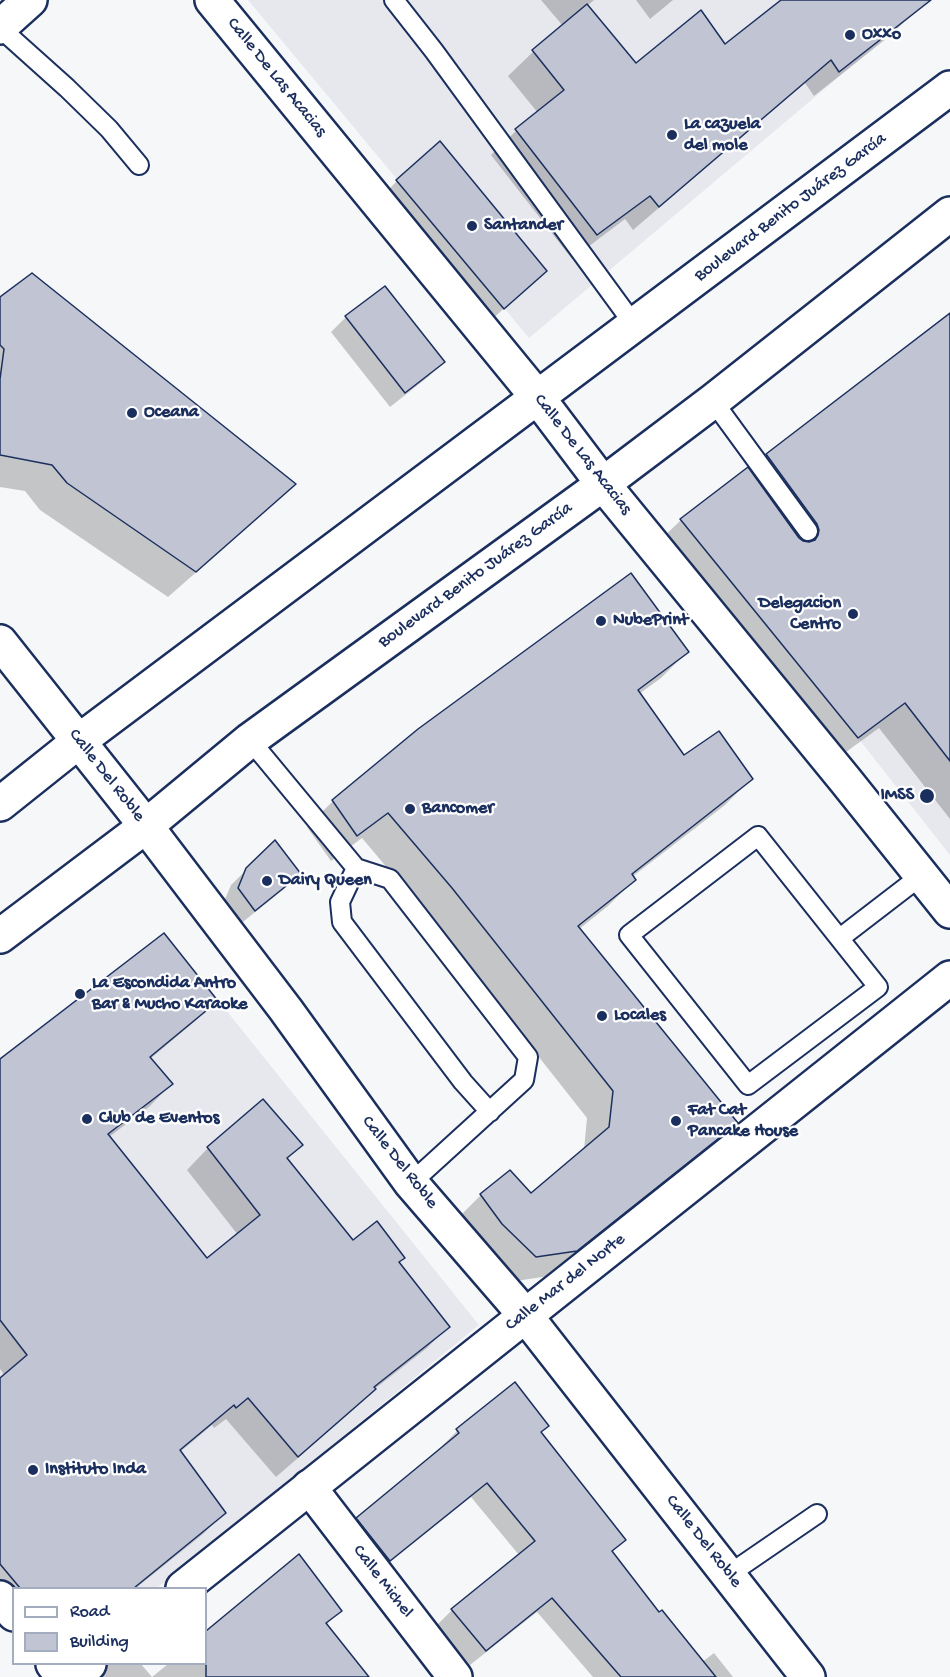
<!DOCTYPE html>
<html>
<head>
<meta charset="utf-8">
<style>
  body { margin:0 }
  #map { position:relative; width:950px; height:1677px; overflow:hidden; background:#f6f7f9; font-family:"Gochi Hand",sans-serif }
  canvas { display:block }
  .legend { position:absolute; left:12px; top:1587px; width:195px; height:78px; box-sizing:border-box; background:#fff; border:2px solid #a4acbf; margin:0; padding:8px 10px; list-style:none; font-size:18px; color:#1b2f5e }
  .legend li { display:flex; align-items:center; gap:12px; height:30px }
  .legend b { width:30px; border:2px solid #a4acbf }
</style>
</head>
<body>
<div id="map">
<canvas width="950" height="1677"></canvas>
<ul class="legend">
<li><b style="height:8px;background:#fff"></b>Road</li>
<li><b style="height:16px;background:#c0c4d3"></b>Building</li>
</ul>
</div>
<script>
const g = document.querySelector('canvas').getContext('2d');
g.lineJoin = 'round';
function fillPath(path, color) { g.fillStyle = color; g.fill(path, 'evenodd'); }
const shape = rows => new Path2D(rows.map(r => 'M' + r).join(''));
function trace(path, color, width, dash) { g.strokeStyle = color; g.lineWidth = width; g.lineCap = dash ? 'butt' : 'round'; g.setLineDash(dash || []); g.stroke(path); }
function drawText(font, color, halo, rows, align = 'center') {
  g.font = font + ' "Gochi Hand",sans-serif'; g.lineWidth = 4.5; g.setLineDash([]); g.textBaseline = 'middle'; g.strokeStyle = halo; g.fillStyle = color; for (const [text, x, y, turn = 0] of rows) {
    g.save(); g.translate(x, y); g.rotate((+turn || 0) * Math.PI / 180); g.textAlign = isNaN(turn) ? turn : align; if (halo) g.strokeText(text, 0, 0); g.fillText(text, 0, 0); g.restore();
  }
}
const built = shape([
  [248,0,909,0,917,11,529,338],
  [950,670,950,855,858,738],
  [164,933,479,1325,157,1588,20,1588,0,1564,0,1059]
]);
const shadow = shape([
  [541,0,594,0,587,6,636,65,725,46,784,0,908,0,915,11,891,35,814,96,805,83,633,230,625,219,572,259,491,155,516,131,538,113,508,76,533,52,563,26],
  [636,0,673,0,650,19],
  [397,181,545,271,488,323,382,196],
  [0,299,294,484,267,510,168,597,40,510,25,491,0,487],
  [950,315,950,819,879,728,831,763,655,545,681,520,747,470,749,472,767,455],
  [346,317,443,362,428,377,390,407,331,332],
  [687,652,661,678,639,694,684,757,751,779,725,805,632,877,634,880,608,906,578,930,736,1123,710,1149,549,1276,509,1282,455,1221,481,1195,531,1195,584,1150,587,1118,426,914,362,838,331,861,307,827,333,801],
  [275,842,299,874,284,889,239,925,223,904,231,885],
  [216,1001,194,1022,150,1059,171,1084,150,1106,109,1137,207,1261,238,1235,187,1170,208,1148,263,1101,301,1145,286,1159,353,1242,397,1263,448,1327,427,1348,372,1391,353,1410,276,1477,226,1419,214,1428,212,1425,180,1452,224,1513,203,1534,136,1588,14,1588,0,1611,0,1380,5,1376,0,1369,0,1061],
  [457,1431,540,1432,624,1540,611,1553,659,1614,702,1662,714,1653,733,1677,593,1677,537,1612,470,1665,437,1625,452,1610,519,1555,471,1497,374,1575,342,1534,357,1519,444,1447,442,1446],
  [298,1556,340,1611,326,1625,360,1677,84,1677,42,1664,141,1664,152,1677,168,1664,206,1664,206,1632]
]);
const building = shape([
  [781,0,931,0,839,72,831,60,659,207,650,196,597,235,515,129,564,90,532,50,587,4,636,63,701,10,725,44,781,0],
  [440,141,547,271,504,309,396,180,440,141],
  [32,273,296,484,196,572,67,483,52,465,0,455,0,379,4,349,0,345,0,297,32,273],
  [385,286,445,362,405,393,345,316,385,286],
  [950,313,950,761,905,703,858,738,680,519,748,467,799,538,803,541,809,542,815,540,818,535,819,530,817,524,766,454,950,313],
  [631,573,689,652,638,690,684,755,719,731,753,779,632,874,636,880,578,926,738,1123,577,1251,536,1257,502,1224,480,1194,510,1170,531,1193,609,1127,613,1091,452,888,388,813,357,836,332,800,418,729,631,573],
  [275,840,301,874,255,911,238,888,246,868,275,840],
  [164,933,218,1001,150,1057,173,1084,108,1134,207,1258,260,1215,207,1147,263,1099,303,1145,287,1158,353,1240,377,1221,405,1258,399,1262,450,1327,374,1387,376,1389,298,1457,248,1398,236,1408,234,1405,180,1450,226,1513,134,1588,20,1588,0,1564,0,1378,27,1355,0,1320,0,1059,164,933],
  [515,1382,549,1426,541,1432,626,1540,612,1551,659,1612,662,1610,716,1677,621,1677,552,1598,486,1651,451,1609,535,1541,487,1483,390,1561,356,1518,459,1433,456,1429,515,1382],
  [299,1554,342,1611,326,1623,369,1677,206,1677,206,1631,299,1554]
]);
const lane = shape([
  [394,0,434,51,635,326],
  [0,28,67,88,109,129,139,165],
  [713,401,808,531],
  [250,740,356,868,390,879,528,1057,524,1080,411,1183],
  [758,836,878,987,748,1085,629,935,758,836],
  [356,868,340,902,342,922,463,1082,490,1112],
  [840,938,922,875],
  [728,1575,817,1514]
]);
const street = shape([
  [212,0,538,398,603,484,846,781,950,911],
  [0,27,30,0],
  [0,642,146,826,286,1010,411,1183,525,1315,808,1677],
  [309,1487,455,1677],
  [0,1598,14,1614],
  [53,1664,64,1677]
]);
const secondary = shape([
  [183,1588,950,978],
  [72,1677,89,1664]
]);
const primary = shape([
  [0,804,79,741,950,88],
  [0,936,146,826,250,740,603,484,713,401,950,214]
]);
const markers = [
  [850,35,6,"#1b2f5e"],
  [672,135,6,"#1b2f5e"],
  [472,226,6,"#1b2f5e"],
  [132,413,6,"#1b2f5e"],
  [853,614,6,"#1b2f5e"],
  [601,621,6,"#1b2f5e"],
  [927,796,8,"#1b2f5e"],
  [410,809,6,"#1b2f5e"],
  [267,881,6,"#1b2f5e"],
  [80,994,6,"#1b2f5e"],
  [602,1016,6,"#1b2f5e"],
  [87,1119,6,"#1b2f5e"],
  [676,1121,6,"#1b2f5e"],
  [33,1470,6,"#1b2f5e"]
];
const poiNames = [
  ["Oxxo",862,35],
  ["La cazuela",684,125],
  ["del mole",684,146],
  ["Santander",484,226],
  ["Oceana",144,413],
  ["Delegacion",841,604,"right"],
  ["Centro",841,625,"right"],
  ["NubePrint",613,621],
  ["IMSS",914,796,"right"],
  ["Bancomer",422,809],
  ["Dairy Queen",279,881],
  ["La Escondida Antro",92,984],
  ["Bar & Mucho Karaoke",92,1005],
  ["Locales",614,1016],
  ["Fat Cat",688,1111],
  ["Pancake House",688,1132],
  ["Club de Eventos",99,1119],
  ["Instituto Inda",45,1470]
];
const streetNames = [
  ["Calle De Las Acacias",276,78,51],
  ["Boulevard Benito Juárez García",791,208,-37],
  ["Calle De Las Acacias",582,455,52],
  ["Boulevard Benito Juárez García",476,576,-36],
  ["Calle Del Roble",106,776,52],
  ["Calle Del Roble",399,1163,52],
  ["Calle Mar del Norte",566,1283,-38],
  ["Calle Del Roble",703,1542,52],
  ["Calle Michel",382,1582,52]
];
fillPath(built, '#e6e8ee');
fillPath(shadow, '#0003');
fillPath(building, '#c0c4d3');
trace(building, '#1b2f5e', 1.5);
trace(lane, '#1b2f5e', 22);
trace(street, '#1b2f5e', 38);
trace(secondary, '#1b2f5e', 38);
trace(primary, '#1b2f5e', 38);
trace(lane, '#fff', 18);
trace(street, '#fff', 33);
trace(secondary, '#fff', 33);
trace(primary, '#fff', 33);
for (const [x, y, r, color] of markers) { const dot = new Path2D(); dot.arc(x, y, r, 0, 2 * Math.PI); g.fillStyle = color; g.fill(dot); trace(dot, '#fff', 2); }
drawText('bold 18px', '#1b2f5e', '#fff', poiNames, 'left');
drawText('18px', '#1b2f5e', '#fff', streetNames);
</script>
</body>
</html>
